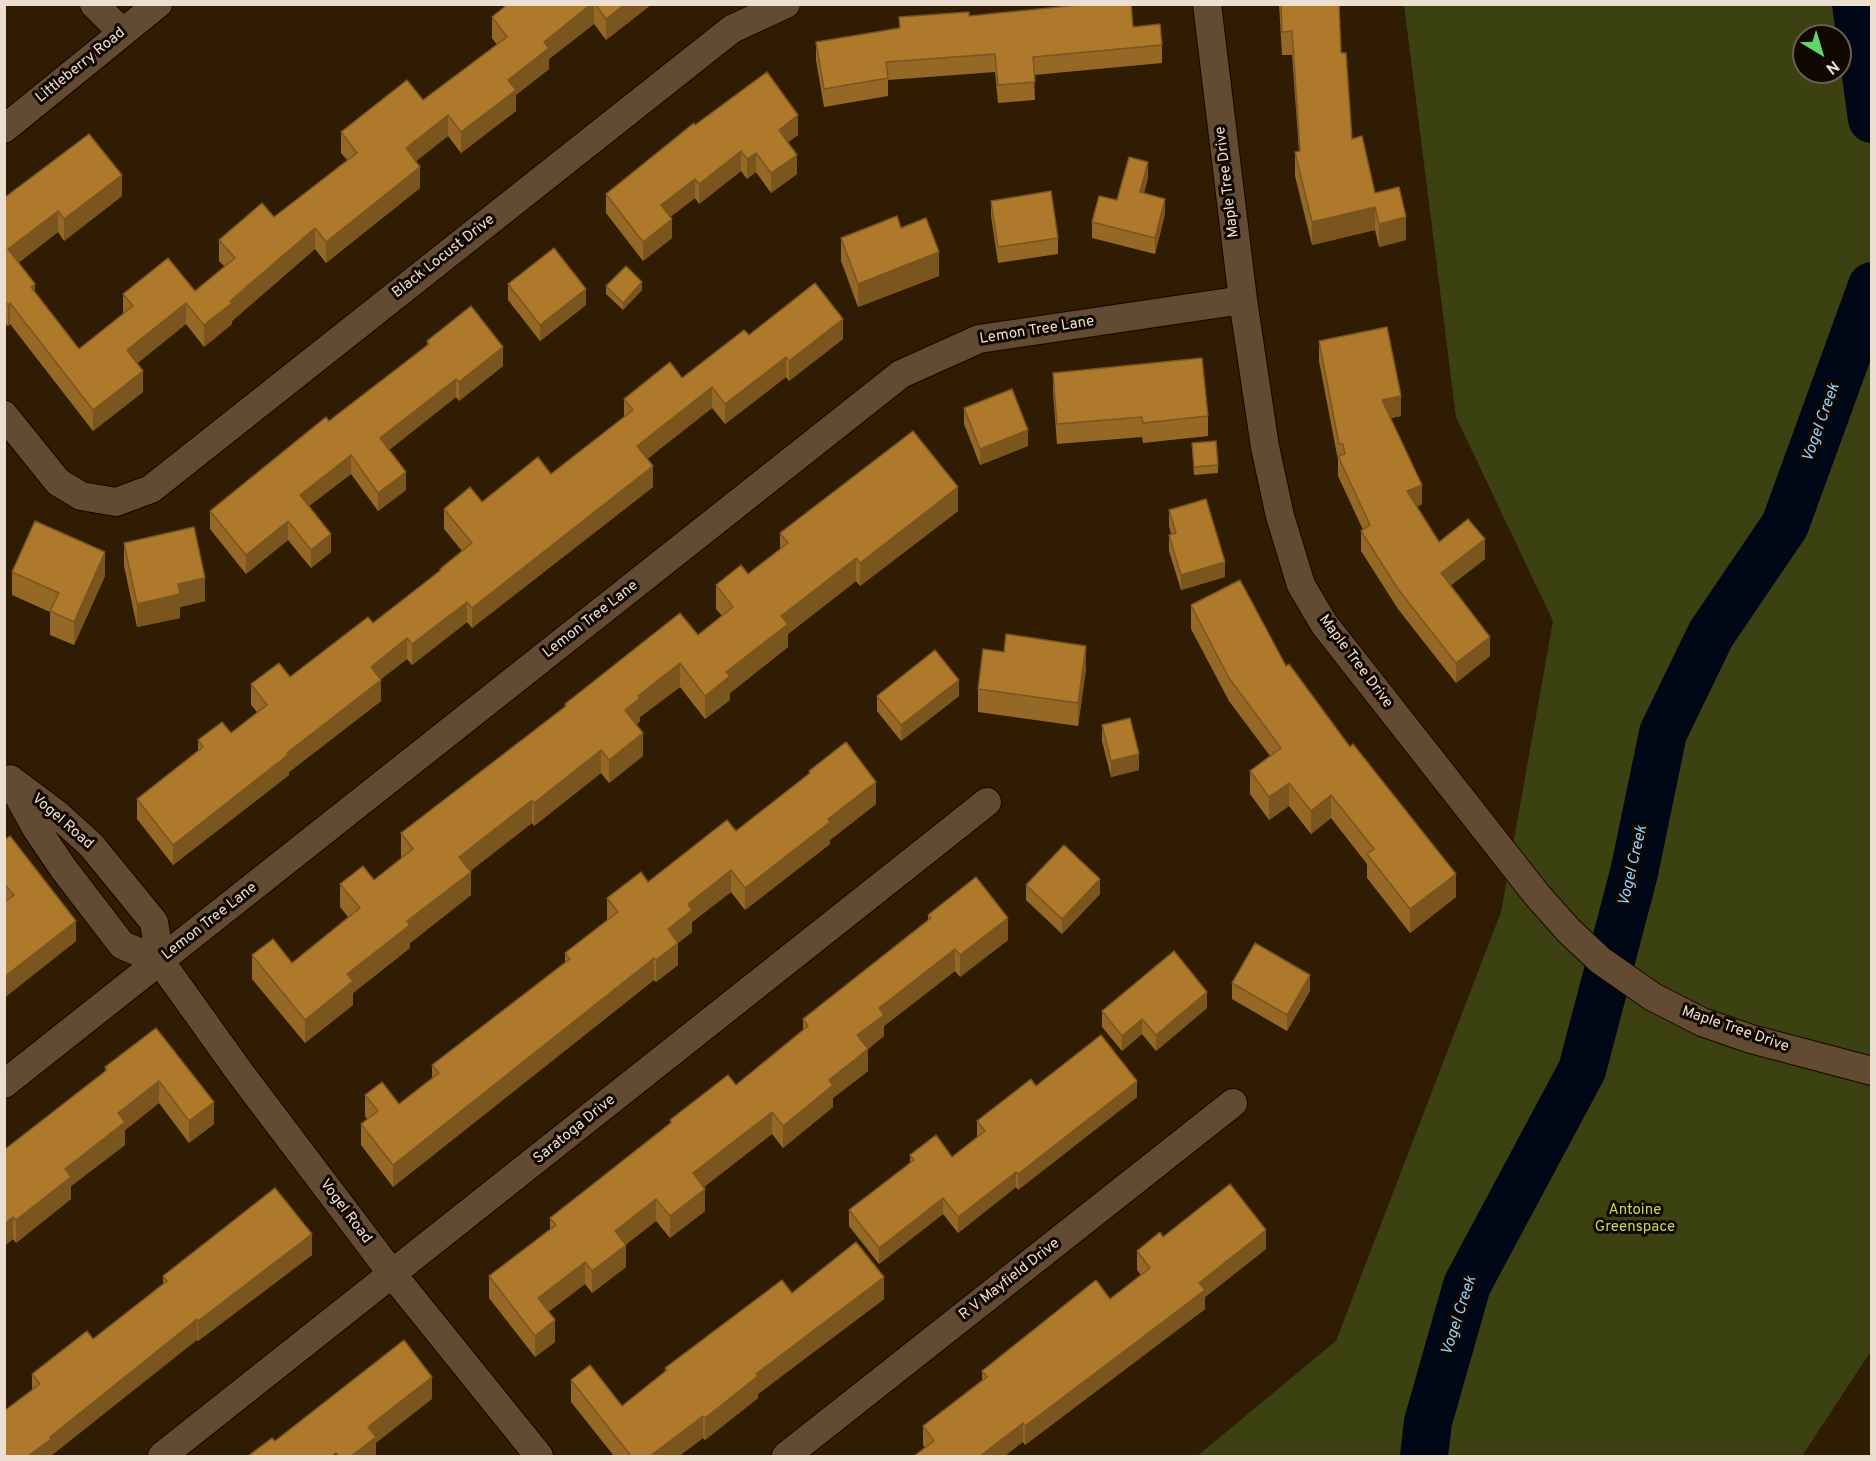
<!DOCTYPE html>
<html>
<head>
<meta charset="utf-8">
<style>
  body { margin:0 }
  #map { position:relative; width:1876px; height:1461px; overflow:hidden; background:#2f1c03; font-family:Overpass,sans-serif }
  canvas { display:block }
  .frame { position:absolute; inset:0; border:6px solid #eddfd0; pointer-events:none }
  .north { position:absolute; left:1792px; top:24px; width:60px; height:60px; box-sizing:border-box; background:#110802; border:2px solid #695e54; border-radius:50%; rotate:142deg; font-size:16px; font-weight:700; line-height:24px; text-align:center; color:#eddfd0 }
  .north::after { content:''; display:block; margin:auto; width:21px; height:27px; background:#63d468; clip-path:polygon(50% 0,100% 100%,50% 72%,0 100%) }
</style>
</head>
<body>
<div id="map">
<canvas width="1876" height="1461"></canvas>
<div class="frame"></div>
<div class="north">N</div>
</div>
<script>
const g = document.querySelector('canvas').getContext('2d');
g.lineJoin = 'round';
function fillPath(path, color) { g.fillStyle = color; g.fill(path, 'evenodd'); }
const shape = rows => new Path2D(rows.map(r => 'M' + r).join(''));
function trace(path, color, width, dash) { g.strokeStyle = color; g.lineWidth = width; g.lineCap = dash ? 'butt' : 'round'; g.setLineDash(dash || []); g.stroke(path); }
function drawText(font, color, halo, rows, align = 'center') {
  g.font = font + ' Overpass,sans-serif'; g.lineWidth = 6; g.setLineDash([]); g.textBaseline = 'middle'; g.strokeStyle = halo; g.fillStyle = color; for (const [text, x, y, turn = 0] of rows) {
    g.save(); g.translate(x, y); g.rotate((+turn || 0) * Math.PI / 180); g.textAlign = isNaN(turn) ? turn : align; if (halo) g.strokeText(text, 0, 0); g.fillText(text, 0, 0); g.restore();
  }
}
const green = shape([
  [1404,5,1871,5,1871,1351,1802,1456,1197,1456,1336,1341,1501,912,1553,621,1456,417],
  [1804,36,1840,36,1840,72,1804,72]
]);
const river = shape([
  [1856,4,1872,119],
  [1424,1456,1428,1422,1467,1285,1582,1070,1634,873,1663,733,1711,634,1785,525,1872,286]
]);
const minor = shape([
  [94,4,122,32],
  [1207,4,1243,300,1265,447,1280,516,1301,585,1324,624,1537,895,1569,931,1600,960,1653,997,1702,1022,1751,1039,1872,1071],
  [4,129,158,4],
  [4,415,58,482,81,496,116,502,151,489,732,29,786,4],
  [10,779,58,815,91,845,154,922,160,961,241,1074,393,1275,539,1456],
  [14,788,36,828,63,868,122,945,160,961],
  [4,1084,901,374,979,339,1243,300],
  [162,1456,987,802],
  [786,1456,1233,1103]
]);
const wall = shape([
  [508,4,652,4,606,40,594,24,549,59,549,69,516,95,516,111,461,153,448,136,416,161,420,188,326,263,315,249,232,321,232,324,204,347,186,324,137,363,143,392,93,431,10,324,8,326,4,322,4,198,122,196,64,241,58,232,18,263,35,292,79,349,123,314,123,294,195,291,225,267,219,261,219,240,274,217,347,160,341,153,341,132,423,100,497,45,492,38,492,17],
  [1279,4,1339,4,1341,53,1352,139,1375,193,1406,240,1379,247,1375,230,1312,245,1295,176,1295,152,1299,151,1292,55,1282,55],
  [969,16,1133,27,1162,45,1162,63,1034,75,1035,100,998,103,995,72,888,80,888,96,824,107,816,60,816,42,899,28,899,17],
  [695,125,798,135,788,142,797,174,771,193,756,172,747,179,741,171,699,204,695,198,670,217,672,238,643,261,606,213,606,194],
  [1148,178,1144,193,1165,214,1155,254,1092,238,1092,222,1117,200],
  [991,201,1058,238,1058,254,998,263,991,216],
  [901,228,939,276,858,307,841,261,841,238],
  [508,284,586,305,540,341,508,300],
  [606,286,642,290,623,310,606,294],
  [749,335,843,339,789,381,786,377,725,424,712,408,647,459,653,487,472,628,467,622,412,665,407,659,381,679,381,701,289,772,289,775,173,865,137,819,137,799,198,751,198,740,231,733,257,712,251,705,251,684,290,677,373,623,440,571,440,569,462,551,444,529,444,509,482,502,551,474,624,417,624,399,682,378],
  [427,341,503,366,459,401,456,397,389,450,406,490,378,511,351,474,309,506,331,552,311,568,288,540,246,574,210,529,210,511,329,421,427,345],
  [1319,341,1401,416,1390,418,1422,504,1417,507,1439,542,1485,559,1450,586,1490,656,1456,683,1398,609,1361,551,1361,531,1363,530,1338,476,1338,460,1319,361],
  [1053,373,1208,416,1208,436,1143,443,1142,437,1057,444,1053,392],
  [964,408,1028,446,980,465,964,424],
  [1192,443,1218,465,1218,473,1194,475],
  [1169,510,1225,577,1181,590,1169,551,1169,535,1171,534,1169,526],
  [958,511,860,586,856,581,788,634,788,647,730,693,730,700,705,719,680,687,640,717,640,721,637,724,643,756,609,783,601,773,534,826,532,823,470,871,471,895,410,943,410,948,353,993,353,1005,305,1043,252,979,252,955,292,963,348,917,340,907,340,884,374,880,402,858,401,857,401,833,565,707,565,704,698,635,722,616,716,609,716,585,748,574,780,549,780,533],
  [124,543,205,601,180,607,180,618,137,627,124,566],
  [12,572,105,576,74,645,50,635,50,612,12,595],
  [1191,605,1286,666,1456,897,1410,933,1367,878,1367,864,1331,818,1311,834,1289,806,1269,820,1250,794,1250,771,1270,756,1229,701,1191,629],
  [1086,669,1078,726,978,712,978,689],
  [877,696,959,696,901,741,877,711],
  [1102,725,1139,770,1111,777,1102,741],
  [809,771,876,804,830,840,830,844,745,910,731,892,692,922,692,932,678,943,678,965,656,982,654,980,393,1187,361,1145,361,1124,367,1119,365,1116,365,1095,399,1104,432,1078,432,1065,565,962,565,953,607,920,607,898,648,882,736,831,809,774],
  [4,840,76,941,4,998],
  [1026,885,1100,894,1062,934,1026,900],
  [928,915,1008,940,960,977,955,971,884,1026,884,1036,868,1049,868,1071,833,1098,833,1107,783,1148,772,1134,704,1187,705,1211,670,1238,656,1221,625,1245,626,1267,592,1293,585,1284,548,1312,555,1342,535,1357,489,1298,489,1276,550,1229,550,1218,670,1123,670,1120,736,1085,803,1030,803,1019,928,920],
  [1232,983,1310,991,1287,1031,1232,999],
  [1207,1008,1156,1051,1142,1034,1122,1051,1102,1027,1102,1011],
  [156,1028,214,1124,189,1143,159,1103,125,1130,125,1145,71,1186,71,1199,16,1243,13,1239,4,1246,4,1150,105,1071,105,1067],
  [1036,1086,1137,1097,1018,1190,1016,1187,958,1233,943,1214,879,1264,849,1226,849,1210,910,1163,910,1155,952,1157,977,1137,977,1121],
  [1163,1237,1266,1249,1205,1297,1205,1309,1025,1445,1023,1442,925,1448,923,1445,923,1426,982,1380,982,1371,1110,1299,1141,1275,1137,1270,1137,1251],
  [312,1255,198,1341,197,1340,32,1390,32,1374,93,1339,163,1285,163,1276],
  [792,1293,884,1299,758,1394,758,1398,705,1440,703,1438,679,1456,614,1456,571,1402,571,1380,622,1406,665,1372,665,1368]
]);
const shadedWall = shape([
  [591,4,594,4,594,24,549,59,549,69,516,95,516,111,461,153,461,132,544,42],
  [625,4,652,4,606,40,606,19],
  [448,115,448,136,406,169,406,148],
  [798,115,798,135,779,149,779,130],
  [741,151,741,171,699,204,699,184],
  [756,153,756,172,747,179,747,159],
  [797,155,797,174,771,193,771,173],
  [1148,162,1148,178,1140,208,1140,192],
  [420,167,420,188,326,263,326,242],
  [122,175,122,196,64,241,64,219],
  [695,179,695,198,661,224,661,205],
  [1165,199,1165,214,1155,254,1155,238],
  [1375,207,1375,230,1312,245,1312,222],
  [58,211,58,232,8,271,8,249],
  [1406,217,1406,240,1379,247,1379,224],
  [672,219,672,238,643,261,643,242],
  [315,228,315,249,232,321,232,324,204,347,204,325],
  [939,252,939,276,858,307,858,284],
  [642,282,642,290,623,310,623,303],
  [35,284,35,305,31,287],
  [586,289,586,305,540,341,540,325],
  [10,303,10,324,8,326,8,305],
  [186,303,186,324,127,372,127,350],
  [843,319,843,339,789,381,789,361],
  [503,347,503,366,459,401,459,382],
  [786,357,786,377,725,424,725,404],
  [143,371,143,392,93,431,93,410],
  [456,379,456,397,380,457,380,438],
  [712,387,712,408,637,467,637,446],
  [1401,396,1401,416,1382,420,1382,400],
  [1028,430,1028,446,980,465,980,449],
  [351,455,351,474,300,513,300,495],
  [653,466,653,487,472,628,472,608],
  [406,472,406,490,378,511,378,493],
  [1422,485,1422,504,1407,511,1407,491],
  [958,487,958,511,860,586,860,563],
  [6,497,6,520,4,521,4,498],
  [288,521,288,540,246,574,246,555],
  [331,534,331,552,311,568,311,550],
  [1485,539,1485,559,1441,593,1441,573],
  [105,552,105,576,74,645,74,622],
  [856,558,856,581,788,634,788,647,730,693,730,700,705,719,705,696,726,672,781,616],
  [1225,562,1225,577,1181,590,1181,575],
  [6,578,6,594,4,600,4,584],
  [205,578,205,601,180,607,180,618,137,627,137,604,178,584],
  [467,602,467,622,412,665,412,644],
  [1490,637,1490,656,1456,683,1456,663],
  [407,638,407,659,371,687,371,667],
  [1086,646,1086,669,1078,726,1078,703],
  [680,663,680,687,640,717,640,721,625,733,625,710,638,696],
  [381,680,381,701,289,772,289,775,173,865,173,845,287,753],
  [959,680,959,696,901,741,901,725],
  [643,733,643,756,609,783,609,760],
  [601,750,601,773,534,826,534,803],
  [1139,754,1139,770,1111,777,1111,761],
  [876,782,876,804,830,840,830,844,745,910,745,888,828,819],
  [1289,783,1289,806,1269,820,1269,797],
  [1331,795,1331,818,1311,834,1311,811],
  [532,800,532,823,459,880,459,857],
  [731,870,731,892,692,922,692,932,668,951,668,929,688,904],
  [471,872,471,895,410,943,410,948,353,993,353,1005,305,1043,305,1020,347,974,407,921],
  [1456,874,1456,897,1410,933,1410,909],
  [1100,879,1100,894,1062,934,1062,919],
  [1008,918,1008,940,960,977,960,955],
  [76,921,76,941,4,998,4,977],
  [678,943,678,965,656,982,656,960],
  [955,949,955,971,884,1026,884,1036,857,1057,857,1035,879,1008],
  [654,958,654,980,393,1187,393,1165],
  [1310,975,1310,991,1287,1031,1287,1015],
  [1207,992,1207,1008,1156,1051,1156,1035],
  [1142,1019,1142,1034,1122,1051,1122,1036],
  [868,1049,868,1071,833,1098,833,1107,783,1148,783,1126,829,1080],
  [159,1081,159,1103,125,1130,125,1145,71,1186,71,1199,16,1243,16,1220,118,1113],
  [1137,1081,1137,1097,1018,1190,1018,1174],
  [214,1102,214,1124,189,1143,189,1121],
  [772,1112,772,1134,693,1195,693,1173],
  [1016,1172,1016,1187,958,1233,958,1217],
  [705,1189,705,1211,670,1238,670,1216],
  [943,1198,943,1214,879,1264,879,1248],
  [656,1199,656,1221,615,1253,615,1231],
  [13,1217,13,1239,4,1246,4,1224],
  [1266,1230,1266,1249,1205,1297,1205,1309,1025,1445,1025,1426,1199,1283],
  [312,1234,312,1255,198,1341,198,1321],
  [626,1245,626,1267,592,1293,592,1271],
  [585,1262,585,1284,538,1320,538,1298],
  [884,1277,884,1299,758,1394,758,1398,705,1440,705,1418,756,1374],
  [197,1319,197,1340,51,1456,28,1456,50,1437],
  [555,1320,555,1342,535,1357,535,1336],
  [432,1377,432,1399,376,1443,376,1456,351,1456,368,1427],
  [703,1416,703,1438,679,1456,650,1456],
  [1023,1423,1023,1442,1005,1456,980,1456]
]);
const building = shape([
  [508,4,591,4,544,42,549,48,508,80,516,90,461,132,448,115,406,148,420,167,326,242,315,228,230,301,232,303,204,325,186,303,127,350,143,371,93,410,10,303,8,305,4,301,4,198,89,134,122,175,64,219,58,211,8,249,35,284,31,287,79,349,133,306,123,294,168,258,195,291,235,258,219,240,262,203,274,217,357,153,341,132,407,80,423,100,507,37,492,17,508,4],
  [595,4,625,4,606,19,595,4],
  [1079,4,1131,4,1133,27,1160,24,1162,45,1033,57,1035,82,998,85,995,54,886,62,888,78,824,89,816,42,900,28,899,17,969,12,969,16,1079,5,1079,4],
  [1281,4,1339,4,1341,53,1346,53,1352,139,1362,136,1375,193,1399,187,1406,217,1379,224,1375,207,1312,222,1295,152,1300,151,1292,31,1282,32,1281,4],
  [767,72,798,115,779,130,797,155,771,173,756,153,747,159,741,151,699,184,695,179,661,205,672,219,643,242,606,194,694,123,695,125,767,72],
  [1129,157,1148,162,1140,192,1165,199,1155,238,1092,222,1099,196,1117,200,1129,157],
  [1051,191,1058,238,998,247,991,201,1051,191],
  [897,216,901,228,926,218,939,252,858,284,841,238,897,216],
  [554,248,586,289,540,325,508,284,554,248],
  [626,266,642,282,623,303,606,286,626,266],
  [815,283,843,319,789,361,786,357,725,404,712,387,637,446,653,466,472,608,467,602,412,644,407,638,371,667,381,680,287,753,289,754,173,845,137,799,203,747,198,740,222,722,231,733,267,705,251,684,279,663,290,677,368,617,373,623,441,570,440,569,472,543,444,509,470,487,482,502,538,457,551,474,633,410,624,399,670,362,682,378,744,330,749,335,815,283],
  [471,306,503,347,459,382,456,379,380,438,406,472,378,493,351,455,300,495,331,534,311,550,288,521,246,555,210,511,326,417,329,421,429,344,427,341,471,306],
  [1387,327,1401,396,1382,400,1422,485,1407,491,1439,542,1468,519,1485,539,1441,573,1490,637,1456,663,1398,589,1361,531,1370,525,1338,456,1345,454,1343,444,1339,444,1319,341,1387,327],
  [1202,358,1208,416,1143,423,1142,417,1057,424,1053,373,1202,358],
  [1012,389,1028,430,980,449,964,408,1012,389],
  [913,431,958,487,860,563,856,558,781,616,788,624,726,672,730,676,705,696,680,663,638,696,640,698,625,710,643,733,609,760,601,750,534,803,532,800,459,857,471,872,407,921,410,925,347,974,353,981,305,1020,252,955,273,939,292,963,360,908,340,884,363,866,374,880,413,849,401,833,566,706,565,704,680,613,698,635,733,607,716,585,741,565,748,574,788,543,780,533,913,431],
  [1216,441,1218,465,1194,467,1192,443,1216,441],
  [1206,499,1225,562,1181,575,1169,535,1176,533,1169,510,1206,499],
  [35,521,105,552,74,622,50,611,59,593,12,572,35,521],
  [194,527,205,578,178,584,180,594,137,604,124,543,194,527],
  [1240,580,1286,666,1289,664,1350,747,1353,744,1456,874,1410,909,1367,854,1374,849,1331,795,1311,811,1289,783,1269,797,1250,771,1281,748,1229,678,1191,605,1240,580],
  [1006,634,1086,646,1078,703,978,689,983,649,1004,652,1006,634],
  [935,650,959,680,901,725,877,696,935,650],
  [1130,718,1139,754,1111,761,1102,725,1130,718],
  [846,742,876,782,828,819,830,822,745,888,731,870,688,904,692,910,668,929,678,943,656,960,654,958,393,1165,361,1124,378,1111,365,1095,382,1082,399,1104,439,1073,432,1065,570,959,565,953,618,912,607,898,641,872,648,882,727,820,736,831,810,773,809,771,846,742],
  [10,836,76,921,4,977,4,903,14,895,4,884,4,840,10,836],
  [1064,845,1100,879,1062,919,1026,885,1064,845],
  [976,877,1008,918,960,955,955,949,879,1008,884,1015,857,1035,868,1049,829,1080,833,1085,783,1126,772,1112,693,1173,705,1189,670,1216,656,1199,615,1231,626,1245,592,1271,585,1262,538,1298,555,1320,535,1336,489,1276,556,1225,550,1218,672,1122,670,1120,728,1075,736,1085,808,1026,803,1019,931,918,928,915,976,877],
  [1255,943,1310,975,1287,1015,1232,983,1255,943],
  [1174,951,1207,992,1156,1035,1142,1019,1122,1036,1102,1011,1174,951],
  [156,1028,214,1102,189,1121,159,1081,118,1113,125,1122,65,1169,71,1177,16,1220,13,1217,4,1224,4,1150,107,1070,105,1067,156,1028],
  [1101,1035,1137,1081,1018,1174,1016,1172,958,1217,943,1198,879,1248,849,1210,914,1160,910,1155,936,1135,952,1157,985,1131,977,1121,1031,1079,1036,1086,1101,1035],
  [1230,1184,1266,1230,1199,1283,1205,1290,1025,1426,1023,1423,980,1456,914,1456,934,1441,923,1426,987,1377,982,1371,1096,1280,1110,1299,1150,1268,1137,1251,1160,1232,1163,1237,1230,1184],
  [275,1188,312,1234,198,1321,197,1319,50,1437,51,1439,28,1456,4,1456,4,1411,40,1384,32,1374,87,1331,93,1339,167,1281,163,1276,275,1188],
  [856,1242,884,1277,756,1374,758,1376,705,1418,703,1416,650,1456,631,1456,571,1380,590,1365,622,1406,667,1370,665,1368,782,1280,792,1293,856,1242],
  [404,1340,432,1377,368,1427,376,1437,351,1456,339,1456,336,1453,332,1456,248,1456,272,1438,275,1441,404,1340]
]);
const streetNames = [
  ["Littleberry Road",81,66,-39],
  ["Maple Tree Drive",1228,182,-97],
  ["Black Locust Drive",444,257,-38],
  ["Lemon Tree Lane",1037,331,-9],
  ["Lemon Tree Lane",591,620,-38],
  ["Maple Tree Drive",1355,662,53],
  ["Vogel Road",62,822,41],
  ["Lemon Tree Lane",210,922,-38],
  ["Maple Tree Drive",1735,1030,19],
  ["Saratoga Drive",575,1130,-39],
  ["Vogel Road",345,1212,53],
  ["R V Mayfield Drive",1010,1280,-38]
];
const parkNames = [
  ["Antoine",1635,1211],
  ["Greenspace",1635,1228]
];
const waterNames = [
  ["Vogel Creek",1822,423,-70],
  ["Vogel Creek",1634,866,-77],
  ["Vogel Creek",1460,1316,-72]
];
fillPath(green, '#3c4112');
trace(river, '#000817', 48);
trace(minor, '#160500', 30);
trace(minor, '#624b32', 28);
fillPath(wall, '#966825');
fillPath(shadedWall, '#7a551e');
fillPath(building, '#af792b');
trace(building, '#7a551e', 1.5);
drawText('15px', '#eddfd0', '#110802', streetNames);
drawText('15px', '#c7d762', '#110802', parkNames);
drawText('italic 16px', '#93cffa', '#110802', waterNames);
</script>
</body>
</html>
